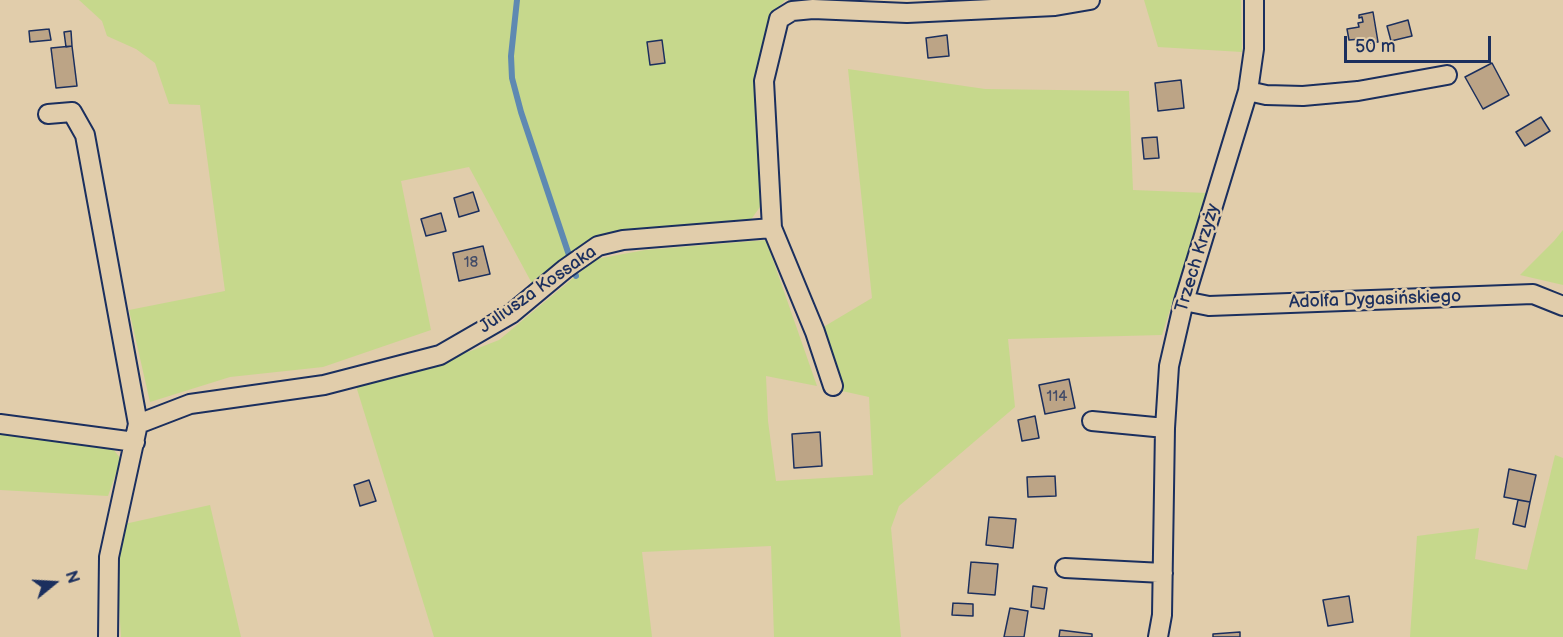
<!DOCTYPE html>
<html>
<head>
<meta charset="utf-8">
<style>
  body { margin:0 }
  #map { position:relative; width:1563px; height:637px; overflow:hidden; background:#e1cdab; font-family:"Balsamiq Sans",sans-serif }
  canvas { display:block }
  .north { position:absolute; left:24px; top:553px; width:60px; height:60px; -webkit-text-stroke:4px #e1cdab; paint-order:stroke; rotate:72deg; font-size:16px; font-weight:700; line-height:24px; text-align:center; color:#1b2f5e }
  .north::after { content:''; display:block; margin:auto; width:21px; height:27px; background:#1b2f5e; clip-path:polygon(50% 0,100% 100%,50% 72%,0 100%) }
  .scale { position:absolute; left:1344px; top:36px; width:147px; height:27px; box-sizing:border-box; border:3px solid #1b2f5e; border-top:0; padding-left:8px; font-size:18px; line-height:21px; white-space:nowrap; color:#1b2f5e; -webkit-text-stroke:4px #e1cdab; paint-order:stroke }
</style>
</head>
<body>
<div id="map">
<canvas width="1563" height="637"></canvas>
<div class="north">N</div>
<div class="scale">50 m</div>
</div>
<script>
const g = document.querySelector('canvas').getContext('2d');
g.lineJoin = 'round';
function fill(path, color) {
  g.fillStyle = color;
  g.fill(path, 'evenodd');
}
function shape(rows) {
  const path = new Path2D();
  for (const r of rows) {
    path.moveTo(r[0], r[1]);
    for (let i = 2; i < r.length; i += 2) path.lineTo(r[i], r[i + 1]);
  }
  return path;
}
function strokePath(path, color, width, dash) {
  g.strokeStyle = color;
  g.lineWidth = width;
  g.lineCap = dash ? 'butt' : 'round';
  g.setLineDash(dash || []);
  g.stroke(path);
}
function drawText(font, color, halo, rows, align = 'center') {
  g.font = font + ' "Balsamiq Sans",sans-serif';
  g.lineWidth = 5;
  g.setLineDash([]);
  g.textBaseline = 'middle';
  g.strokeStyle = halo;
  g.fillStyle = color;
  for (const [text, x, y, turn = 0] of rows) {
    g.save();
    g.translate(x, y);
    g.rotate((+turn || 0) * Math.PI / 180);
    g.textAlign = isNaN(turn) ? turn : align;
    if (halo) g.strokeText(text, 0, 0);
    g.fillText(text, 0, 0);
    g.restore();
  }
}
fill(shape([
  [79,0,785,0,771,15,759,104,762,204,750,221,604,236,535,289,469,167,401,181,431,330,323,367,230,377,150,402,129,310,225,291,200,105,169,104,155,63,136,49,107,36,102,21],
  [1144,0,1241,0,1242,52,1158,47],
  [848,69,985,89,1129,91,1133,190,1207,193,1162,335,1008,339,1015,407,899,506,891,528,901,637,774,637,771,546,642,552,652,637,434,637,356,386,407,371,414,373,499,340,596,259,645,250,766,240,817,386,766,376,768,421,776,481,873,475,869,397,842,391,815,332,872,298],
  [1563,230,1563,285,1520,275,1554,241],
  [0,434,113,449,121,459,108,496,0,490],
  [1555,455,1563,458,1563,637,1410,637,1417,536,1479,528,1475,559,1527,570],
  [210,505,241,637,121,637,116,559,120,525]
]), '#c6d88c');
strokePath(shape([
  [517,0,511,56,512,78,521,112,576,276]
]), '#5e89b2', 6);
const building = shape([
  [1373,12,1378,42,1362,44,1361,39,1349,40,1347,29,1359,27,1358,23,1363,22,1362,17,1359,18,1359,15,1373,12],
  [1408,20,1412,36,1391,41,1387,26,1408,20],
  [49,29,51,40,30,42,29,31,49,29],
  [71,31,72,46,66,47,64,32,71,31],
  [947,35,949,56,928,58,926,38,947,35],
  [662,40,665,63,650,65,647,42,662,40],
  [72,46,77,86,56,88,51,48,72,46],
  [1492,63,1509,95,1483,109,1465,77,1492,63],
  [1181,80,1184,108,1158,111,1155,83,1181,80],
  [1541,117,1550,131,1525,146,1516,132,1541,117],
  [1157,137,1159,158,1144,159,1142,138,1157,137],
  [473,192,479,211,459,217,454,198,473,192],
  [441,213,446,231,426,236,421,219,441,213],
  [483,246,490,274,459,281,453,253,483,246],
  [1069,379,1075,408,1045,414,1039,385,1069,379],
  [1035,416,1039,438,1022,441,1018,420,1035,416],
  [820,432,822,466,794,468,792,434,820,432],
  [1509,469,1536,475,1530,502,1504,497,1509,469],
  [1055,476,1056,496,1028,497,1027,477,1055,476],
  [369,480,376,501,360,506,354,485,369,480],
  [1518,500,1530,502,1525,527,1513,524,1518,500],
  [989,517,1016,519,1013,548,986,545,989,517],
  [971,562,998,564,995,595,968,593,971,562],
  [1033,586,1047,588,1044,609,1031,607,1033,586],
  [1349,596,1353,622,1328,626,1323,600,1349,596],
  [953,603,973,604,973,616,952,615,953,603],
  [1010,608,1028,611,1024,637,1004,637,1010,608],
  [1060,630,1092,634,1092,637,1059,637,1060,630],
  [1240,632,1240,637,1213,637,1213,634,1240,632]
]);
fill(building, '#bca486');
strokePath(building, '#1b2f5e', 1.5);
const minor = shape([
  [1248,91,1266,95,1303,96,1358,91,1447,75],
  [48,114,72,112,85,135,138,424],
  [772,228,815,332,833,386],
  [1184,301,1209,306,1533,294,1563,306],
  [1092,421,1165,428],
  [0,424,135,442],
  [1065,568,1163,573],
  [108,637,109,557,138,424,190,404,324,385,440,355,511,314,565,269,598,246,623,240,772,228,764,81,779,19,792,11,813,9,907,13,1055,6,1090,0],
  [1158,637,1162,615,1165,428,1169,366,1184,301,1248,91,1254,49,1254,0]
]);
strokePath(minor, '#1b2f5e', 22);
strokePath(minor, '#e1cdab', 18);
drawText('15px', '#434c68', null, [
  ["18",471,263],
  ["114",1057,397]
]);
drawText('18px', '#1b2f5e', '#e1cdab', [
  ["Trzech Krzyży",1198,258,-73],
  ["Juliusza Kossaka",538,290,-35],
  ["Adolfa Dygasińskiego",1375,300,-2]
]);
</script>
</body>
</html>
